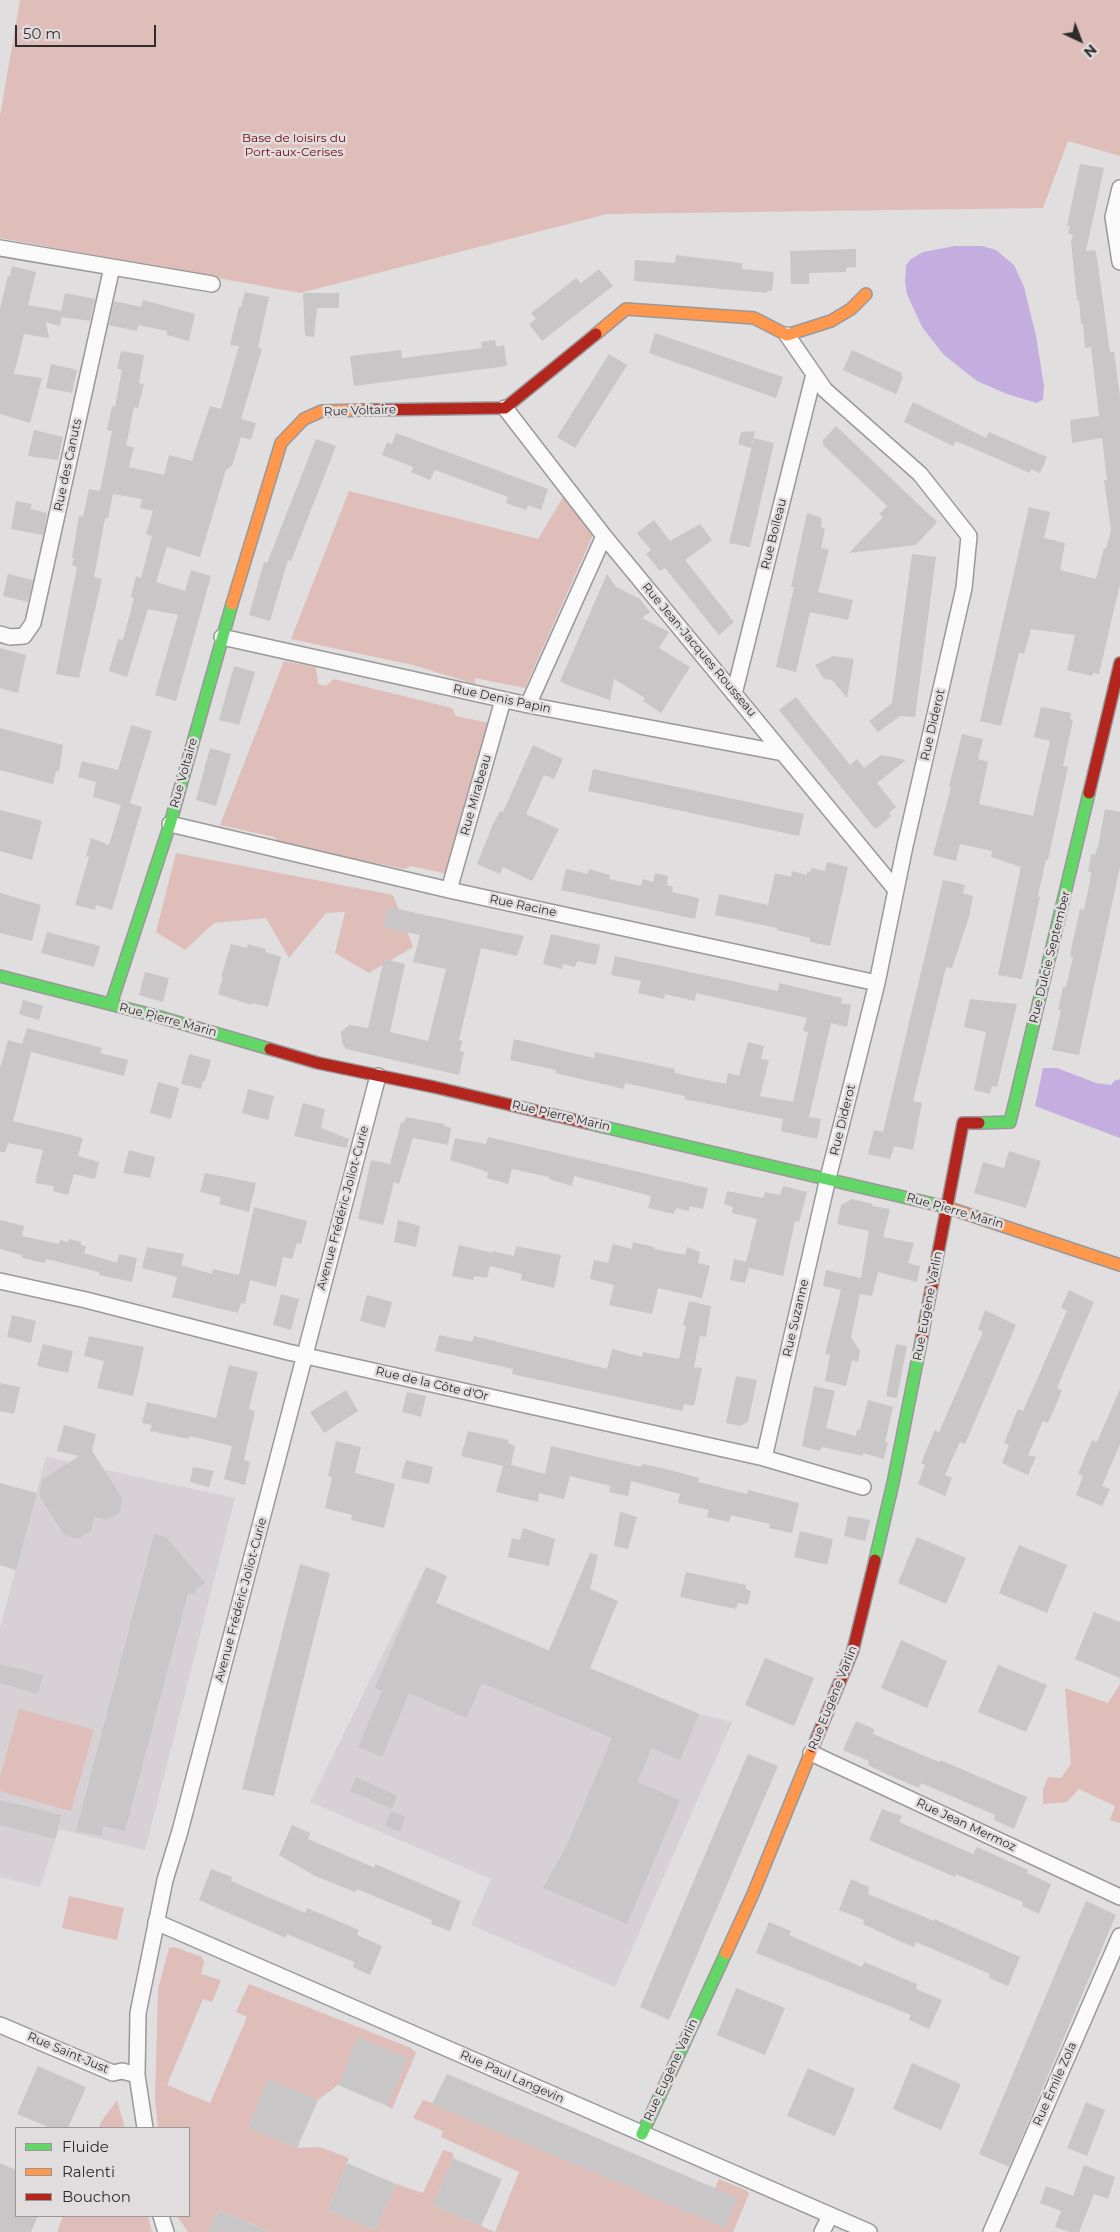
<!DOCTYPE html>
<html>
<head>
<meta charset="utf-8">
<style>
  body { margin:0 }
  #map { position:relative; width:1120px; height:2232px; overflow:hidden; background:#e0dedf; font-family:Montserrat,sans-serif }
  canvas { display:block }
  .legend { position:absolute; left:15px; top:2127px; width:175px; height:90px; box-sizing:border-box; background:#e1dddf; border:1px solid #999698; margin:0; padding:6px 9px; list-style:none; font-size:15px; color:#2e2c2d }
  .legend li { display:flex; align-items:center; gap:10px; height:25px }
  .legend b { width:25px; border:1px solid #999698 }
  .north { position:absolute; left:1055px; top:15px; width:50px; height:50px; -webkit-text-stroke:4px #e1dddf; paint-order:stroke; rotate:137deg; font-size:14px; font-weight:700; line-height:20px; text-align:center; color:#2e2c2d }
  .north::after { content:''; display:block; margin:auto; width:18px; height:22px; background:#2e2c2d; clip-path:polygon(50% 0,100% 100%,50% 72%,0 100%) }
  .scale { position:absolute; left:15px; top:25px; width:141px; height:22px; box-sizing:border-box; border:2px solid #2e2c2d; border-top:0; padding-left:6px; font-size:15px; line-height:18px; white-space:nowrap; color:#2e2c2d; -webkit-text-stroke:4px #e1dddf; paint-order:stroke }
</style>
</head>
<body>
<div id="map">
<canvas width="1120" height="2232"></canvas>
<ul class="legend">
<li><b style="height:6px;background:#63d668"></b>Fluide</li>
<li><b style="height:6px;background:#ff974d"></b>Ralenti</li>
<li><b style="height:6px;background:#b3261e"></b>Bouchon</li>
</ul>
<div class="north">N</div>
<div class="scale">50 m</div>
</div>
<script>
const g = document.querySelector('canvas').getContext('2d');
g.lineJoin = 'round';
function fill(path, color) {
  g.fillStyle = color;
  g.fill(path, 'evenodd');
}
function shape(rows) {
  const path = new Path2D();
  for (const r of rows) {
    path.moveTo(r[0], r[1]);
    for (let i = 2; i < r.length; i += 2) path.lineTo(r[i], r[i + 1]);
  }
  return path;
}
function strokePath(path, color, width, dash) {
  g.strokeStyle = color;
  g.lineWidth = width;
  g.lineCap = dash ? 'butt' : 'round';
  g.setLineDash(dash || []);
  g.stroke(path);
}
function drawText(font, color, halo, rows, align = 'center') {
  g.font = font + ' Montserrat,sans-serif';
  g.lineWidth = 5;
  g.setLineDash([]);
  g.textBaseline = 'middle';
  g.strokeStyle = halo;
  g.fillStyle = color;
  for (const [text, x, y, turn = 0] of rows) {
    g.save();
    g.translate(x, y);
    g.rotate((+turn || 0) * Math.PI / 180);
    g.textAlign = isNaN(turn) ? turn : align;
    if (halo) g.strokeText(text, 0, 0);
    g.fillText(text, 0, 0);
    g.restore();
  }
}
fill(shape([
  [46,1457,235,1498,145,1850,59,1829,40,1887,0,1877,0,1628],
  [426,1567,447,1576,436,1603,549,1650,577,1584,618,1601,590,1668,699,1714,732,1722,615,1987,471,1925,491,1879,310,1802]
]), '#d7d0d4');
fill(shape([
  [20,0,1120,0,1120,156,1068,141,1043,208,607,214,300,293,0,238,0,116],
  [349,491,538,539,563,497,593,535,525,688,475,678,475,684,413,665,291,639],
  [284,661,316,667,318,684,326,686,334,679,452,708,456,716,489,723,449,874,410,866,405,869,282,845,274,837,220,825],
  [176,853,393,895,413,947,369,973,335,953,345,912,326,913,289,958,266,918,214,923,185,950,156,932],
  [1120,1684,1120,1823,1110,1820,1115,1806,1079,1789,1067,1802,1043,1804,1043,1789,1048,1777,1061,1778,1071,1764,1065,1688,1108,1703],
  [19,1709,94,1730,71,1811,0,1791,0,1777],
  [69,1896,124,1908,117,1940,62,1928],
  [174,1947,202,1957,204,1962,201,1974,221,1980,212,2002,203,1999,167,2085,210,2103,247,2017,236,2012,249,1984,411,2048,416,2053,392,2109,387,2106,408,2058,338,2085,318,2100,268,2080,248,2127,297,2148,320,2147,349,2158,328,2210,375,2230,396,2184,423,2193,443,2150,453,2153,453,2158,433,2205,495,2232,519,2172,441,2137,443,2131,413,2118,423,2100,715,2188,719,2179,746,2190,749,2194,733,2232,271,2232,219,2210,208,2232,188,2232,177,2216,189,2216,189,2128,158,2128,155,2099,158,1989,169,1948],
  [117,2100,125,2128,99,2128,101,2122],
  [63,2216,148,2216,152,2232,57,2232]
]), '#dfbeba');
fill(shape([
  [955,246,982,246,996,250,1014,265,1024,287,1036,336,1044,386,1043,400,1040,401,1037,403,1007,394,977,381,944,355,922,327,907,294,905,282,906,265,911,259,923,252],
  [1043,1068,1057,1068,1096,1083,1111,1085,1114,1081,1120,1079,1120,1138,1035,1106]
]), '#c4aee0');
fill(shape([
  [1080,164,1104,168,1086,251,1095,250,1097,258,1110,352,1114,352,1120,397,1120,584,1099,674,1093,673,1092,676,1067,670,1075,635,1031,629,1024,654,1019,653,1001,726,980,721,1029,507,1050,512,1044,538,1065,543,1060,570,1096,579,1104,548,1106,549,1111,530,1104,480,1107,480,1102,438,1072,443,1070,420,1099,416,1091,347,1085,348,1083,324,1081,324,1079,300,1077,301,1071,241,1073,235,1068,233,1070,226,1067,226],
  [856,249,856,267,846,268,846,272,809,273,809,284,791,284,790,251],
  [676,255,742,263,742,269,774,272,772,291,767,291,767,293,634,281,635,260,675,263],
  [12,266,36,272,28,305,61,311,65,293,95,299,90,321,62,317,60,326,46,322,49,338,24,334,14,374,42,378,30,423,0,414,0,309,8,275,10,276],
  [599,269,613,286,542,341,529,324,536,319,531,313,576,278,581,283],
  [245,292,269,297,258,348,262,349,241,419,256,423,251,440,241,437,232,466,226,470,200,557,167,547,156,582,185,591,191,570,211,576,176,701,155,695,178,615,148,609,127,677,109,671,118,639,123,640,134,598,131,597,136,576,141,578,152,536,146,534,153,511,140,508,142,499,113,494,108,518,105,518,94,577,102,579,79,678,56,674,77,567,72,565,74,558,72,558,79,516,83,517,89,489,100,491,112,431,107,430,112,406,115,407,122,370,117,369,121,351,144,355,139,383,144,384,138,408,134,407,126,446,134,447,129,467,164,475,169,455,192,461,210,406,221,409,239,346,230,345,239,307,241,307],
  [303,293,339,293,339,308,317,308,314,337,305,336],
  [143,300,195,314,189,341,167,335,167,331,138,325,137,331,109,325,114,301,141,307],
  [655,333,783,377,776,398,649,353],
  [495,340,497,347,504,345,507,366,354,386,350,356,401,350,402,358,482,348,481,342],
  [852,350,902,373,901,376,903,377,896,394,843,370],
  [609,354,627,365,575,448,557,437],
  [51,364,77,370,72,393,46,388],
  [913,402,986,438,989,432,1047,457,1040,473,1031,469,1030,473,956,441,953,446,904,422],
  [836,426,937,522,916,545,849,553,883,517,879,514,887,506,823,445,823,440],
  [34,430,63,437,58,460,28,456],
  [755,431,751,448,738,444,741,432],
  [396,433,548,489,541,510,528,505,526,510,506,503,508,497,435,470,430,480,411,472,413,467,382,455,387,442,392,444],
  [754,438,774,443,750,547,729,543],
  [316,439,336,446,291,561,288,560,270,621,249,615,264,562,267,563],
  [16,501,32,504,30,509,47,513,43,535,11,529],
  [807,513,822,518,821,527,825,529,821,548,829,550,818,592,853,600,848,620,810,612,796,672,776,667,794,587,791,587],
  [654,520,670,541,700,524,712,540,685,560,734,622,719,635,665,568,660,571,646,554,651,550,637,533],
  [912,554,936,557,915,717,900,716,878,732,869,721,892,703],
  [8,574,33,580,28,602,3,596],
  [607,574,616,587,640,599,650,612,642,618,669,632,659,648,690,667,661,713,643,701,645,698,614,679,610,700,567,685,560,681],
  [0,648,26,655,18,693,0,688],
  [833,656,854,659,847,698,832,680,824,679,815,665],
  [234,666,255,672,239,725,219,720],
  [796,697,850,765,857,759,864,768,881,755,906,760,877,783,896,807,889,813,891,816,881,825,875,829,779,710],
  [1041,707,1071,713,1070,719,1073,720,1063,766,1068,767,1048,860,1046,859,1038,896,1040,897,1022,979,998,975,1021,867,991,857,992,851,960,844,956,861,933,855,951,787,949,786,962,734,983,739,978,759,988,762,979,804,1033,816,1050,741,1034,737],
  [131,725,152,731,130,803,142,807,112,910,96,905,95,910,75,905,89,857,86,856,91,838,109,845,121,805,93,797,96,782,78,777,82,761,118,770],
  [0,728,63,745,59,772,56,771,53,784,0,770],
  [533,745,563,759,554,779,544,775,526,814,559,829,532,881,503,867,500,874,477,864,493,824,500,811,503,812],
  [210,748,231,754,216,806,196,800],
  [593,769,804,814,799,836,588,791],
  [1105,809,1120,812,1120,867,1079,1055,1052,1050,1061,1010,1058,1010,1063,987,1066,987,1073,957,1070,956,1072,945,1080,909,1084,910,1090,881,1091,872,1088,871,1090,862,1091,854,1095,855,1097,848,1098,848],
  [0,810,42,821,32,860,0,851],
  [827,862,848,867,830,946,810,942,810,938,777,930,777,928,715,915,719,894,768,905,775,873,791,877,792,871,807,875,807,871,811,872,811,868,825,871],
  [566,869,588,874,589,869,610,875,609,879,641,886,643,879,653,882,655,873,668,876,667,885,673,887,672,892,699,898,695,919,561,890],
  [943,880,965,885,963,893,973,896,969,917,952,968,946,967,913,1101,922,1103,913,1150,894,1146,890,1159,868,1154,874,1130,883,1132],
  [0,893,41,905,32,941,0,933],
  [388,907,524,936,517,956,481,948,459,1040,462,1041,460,1051,464,1052,459,1075,346,1049,342,1043,341,1032,349,1025,368,1028,384,959,405,964,390,1032,428,1041,446,969,413,962,420,935,383,927],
  [47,932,100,946,94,967,41,953],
  [551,934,600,945,596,965,577,961,575,967,563,964,562,969,543,964],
  [231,944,247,948,248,944,266,949,265,952,281,957,268,1007,252,1003,251,1005,218,994,223,977,221,977],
  [615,956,778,991,779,983,842,998,841,1003,851,1005,847,1027,831,1023,809,1117,821,1119,817,1139,781,1131,783,1119,684,1099,685,1096,625,1083,624,1089,555,1073,556,1070,510,1060,514,1039,594,1058,595,1052,675,1069,674,1073,726,1084,728,1073,739,1076,748,1042,764,1046,761,1059,769,1060,760,1096,793,1102,808,1032,803,1031,807,1018,696,993,695,1001,665,994,664,999,638,993,641,981,611,975],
  [145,972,169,978,163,1002,139,995],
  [970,999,1017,1004,997,1087,992,1086,990,1094,974,1090,986,1032,964,1027],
  [23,1000,43,1006,39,1020,19,1014],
  [27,1028,102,1048,100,1053,128,1060,124,1076,31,1052,13,1121,83,1138,78,1156,99,1162,95,1179,74,1174,68,1195,53,1191,54,1186,35,1183,43,1150,8,1143,5,1152,0,1152,0,1068,8,1040,22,1044],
  [189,1054,211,1060,205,1081,203,1081,201,1089,181,1084],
  [158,1082,179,1088,171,1119,150,1113],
  [248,1089,274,1096,268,1120,242,1113],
  [303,1103,325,1109,321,1128,349,1139,346,1148,294,1136],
  [406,1117,444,1124,444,1126,451,1128,448,1145,413,1138,399,1184,394,1182,383,1225,358,1219,371,1160,390,1164,401,1122,404,1123],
  [488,1137,708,1188,703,1209,690,1206,689,1211,676,1208,674,1214,648,1208,651,1196,574,1176,572,1186,549,1179,549,1177,512,1169,508,1184,487,1178,488,1172,450,1160,455,1138,486,1144],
  [129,1150,155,1157,150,1178,123,1173],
  [1009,1151,1041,1161,1026,1208,974,1193,983,1162,1004,1168],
  [205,1173,256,1183,249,1212,219,1204,221,1197,200,1192],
  [783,1186,807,1192,799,1222,795,1221,783,1276,749,1268,745,1283,730,1280,734,1259,746,1262,757,1219,732,1213,733,1207,724,1204,727,1191,763,1198,765,1192,780,1195],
  [852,1199,873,1204,872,1206,890,1209,883,1237,914,1243,908,1263,920,1266,917,1282,878,1272,872,1296,860,1294,851,1337,860,1351,858,1362,852,1360,846,1386,825,1381,830,1355,825,1354,841,1290,823,1286,826,1270,861,1278,869,1231,837,1224,841,1205],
  [254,1207,307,1221,301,1244,297,1243,292,1259,283,1257,276,1287,250,1280,245,1304,241,1303,238,1313,172,1297,177,1277,142,1268,147,1247,184,1254,181,1265,212,1274,213,1269,239,1275],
  [0,1220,24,1226,22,1236,59,1244,60,1240,68,1242,69,1239,81,1242,81,1245,86,1246,84,1253,117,1263,119,1254,137,1258,132,1282,99,1275,99,1272,46,1259,45,1263,22,1258,22,1255,0,1249],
  [398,1220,420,1226,416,1247,394,1242],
  [633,1242,654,1247,654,1249,685,1255,687,1247,700,1252,698,1263,710,1266,702,1298,658,1288,652,1314,609,1305,614,1285,590,1279,594,1260,608,1263,613,1244,632,1249],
  [459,1245,493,1253,491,1259,493,1251,514,1256,516,1246,561,1255,554,1288,521,1280,522,1274,490,1266,487,1278,474,1276,473,1280,452,1276],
  [1069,1290,1094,1302,1057,1388,1062,1390,1055,1407,1048,1423,1043,1421,1028,1455,1036,1457,1028,1475,1002,1463,1009,1445,1004,1443,1018,1409,1023,1411,1067,1311,1061,1308],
  [281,1294,299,1299,291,1330,273,1325],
  [367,1295,392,1302,385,1328,360,1321],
  [689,1301,711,1306,706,1337,700,1336,694,1367,702,1368,694,1406,684,1404,682,1411,512,1374,513,1369,435,1351,439,1335,472,1342,474,1336,607,1369,612,1349,642,1357,643,1352,679,1359,686,1326,683,1325],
  [985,1310,1016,1325,965,1444,960,1442,945,1475,952,1478,945,1496,918,1484,925,1465,921,1463,935,1430,939,1432,983,1332,978,1329],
  [12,1315,36,1321,31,1343,7,1337],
  [89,1336,144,1347,133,1396,97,1388,104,1361,84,1356],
  [43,1344,73,1351,68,1373,37,1366],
  [896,1344,907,1346,897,1398,886,1396],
  [229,1365,258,1372,249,1409,255,1411,244,1460,250,1462,245,1485,224,1479,232,1446,189,1436,189,1439,150,1431,152,1425,142,1423,147,1402,216,1418],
  [736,1376,757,1380,748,1422,740,1426,726,1423],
  [0,1383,20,1387,14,1414,0,1411],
  [814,1386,835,1391,826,1428,856,1436,857,1430,860,1430,868,1400,893,1407,885,1442,888,1442,884,1459,863,1453,863,1456,822,1447,820,1451,802,1446],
  [1120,1389,1120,1444,1102,1486,1110,1489,1102,1506,1076,1495,1083,1476,1078,1474,1092,1440,1097,1442],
  [346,1390,358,1411,324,1433,310,1412],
  [407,1392,426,1396,421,1417,402,1412],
  [64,1425,96,1434,92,1451,122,1498,120,1513,107,1520,94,1517,91,1531,78,1539,64,1535,39,1495,42,1480,79,1456,57,1451],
  [468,1431,509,1440,508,1443,515,1446,511,1465,545,1474,551,1446,641,1467,642,1464,662,1468,699,1478,698,1482,747,1494,748,1490,799,1503,792,1533,769,1528,770,1524,731,1515,729,1522,707,1517,709,1510,678,1503,680,1494,631,1481,628,1496,609,1492,610,1486,570,1476,564,1499,539,1493,538,1502,496,1492,503,1466,461,1456],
  [336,1441,361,1447,355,1473,395,1484,384,1528,351,1520,352,1515,325,1508,332,1477,328,1476],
  [406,1460,433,1467,429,1484,401,1478],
  [193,1467,214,1471,209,1487,190,1482],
  [0,1483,37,1493,16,1570,0,1565],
  [620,1512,637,1517,628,1549,614,1546],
  [848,1516,870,1520,865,1541,844,1536],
  [523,1528,555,1539,549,1566,508,1557,512,1538,520,1540],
  [800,1531,833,1539,827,1565,794,1557],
  [154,1534,166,1537,205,1583,196,1589,195,1595,188,1593,125,1831,103,1826,102,1836,76,1831],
  [917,1537,966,1558,946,1604,898,1583],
  [1019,1545,1067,1565,1047,1613,999,1593],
  [590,1553,598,1555,590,1589,618,1601,590,1668,699,1714,680,1760,652,1748,637,1782,680,1800,627,1924,543,1888,566,1847,612,1738,482,1683,466,1718,409,1693,382,1757,358,1747,382,1691,375,1688,426,1567,447,1576,436,1603,549,1651],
  [300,1564,330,1573,274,1796,242,1789],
  [686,1572,746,1585,746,1589,751,1591,748,1605,738,1603,736,1609,680,1597],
  [1094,1612,1120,1622,1120,1678,1075,1659],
  [901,1640,947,1661,927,1708,881,1688],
  [765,1658,814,1678,794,1726,745,1705],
  [0,1664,43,1675,38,1694,0,1683],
  [998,1665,1047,1685,1026,1732,978,1712],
  [856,1721,874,1729,873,1734,939,1762,940,1760,1027,1797,1014,1829,994,1820,995,1815,921,1783,919,1788,886,1774,868,1765,869,1761,843,1750],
  [748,1754,778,1766,669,2020,640,2007],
  [356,1777,397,1796,392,1809,350,1791],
  [0,1800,61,1815,55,1839,0,1825],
  [882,1809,902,1816,899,1822,973,1854,977,1847,1028,1870,1027,1873,1051,1884,1039,1914,1022,1906,1023,1902,956,1874,955,1877,869,1840],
  [391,1811,405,1817,400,1832,385,1826],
  [292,1825,310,1833,308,1839,375,1868,375,1864,461,1901,450,1931,431,1924,432,1920,357,1889,355,1892,315,1876,279,1855],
  [211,1869,232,1877,231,1881,305,1913,307,1908,359,1930,357,1935,382,1946,370,1975,353,1967,354,1962,287,1934,286,1938,199,1900],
  [851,1879,869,1887,868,1894,934,1921,934,1919,1020,1957,1008,1986,989,1978,990,1974,916,1942,914,1947,895,1939,863,1924,864,1920,839,1910],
  [1086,1901,1116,1915,1009,2167,979,2154],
  [769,1922,791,1931,789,1935,862,1967,864,1962,917,1984,916,1989,942,2000,929,2029,909,2020,911,2015,756,1953],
  [736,1988,785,2008,765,2055,717,2035],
  [358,2037,408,2058,387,2106,338,2085],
  [912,2063,961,2084,941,2130,893,2109],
  [38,2066,86,2087,68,2128,51,2128,17,2114],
  [808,2068,855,2089,835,2136,787,2116],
  [447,2074,738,2198,725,2228,432,2104],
  [268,2079,318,2100,297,2148,248,2127],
  [1086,2102,1105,2110,1087,2156,1067,2148],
  [453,2158,502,2179,481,2226,433,2205],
  [0,2163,16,2170,16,2216,38,2216,31,2232,0,2232],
  [347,2163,396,2184,375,2230,328,2210],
  [1084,2165,1115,2177,1108,2199,1094,2194,1079,2232,1070,2232,1055,2227,1061,2211,1040,2203,1046,2186,1073,2196],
  [219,2210,270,2232,208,2232]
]), '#c8c6c7');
const street = shape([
  [1120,188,1113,217,1120,262],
  [0,248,212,284],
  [505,408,604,536,896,890],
  [0,634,10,637,24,636,33,623,112,267],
  [222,637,528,705,783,753],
  [734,694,814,374],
  [528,705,604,536],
  [170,824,449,890,877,983],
  [449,890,503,700],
  [0,1281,86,1300,288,1352,764,1458,863,1487],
  [764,1458,828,1178,877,983,905,846,964,588,969,536,920,474,825,390,787,335],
  [811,1753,1120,1897],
  [156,1922,869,2232],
  [0,2025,113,2073,122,2071,137,2075],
  [145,2128,137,2075,138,2013,165,1880,180,1831,378,1076],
  [161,2216,166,2232],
  [822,2232,830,2216],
  [991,2232,1120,1936]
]);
const fast = shape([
  [0,976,156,1016,270,1049],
  [111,1004,170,824,232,604],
  [587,1123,946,1207],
  [979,1123,1010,1122,1089,793],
  [875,1560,893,1483,922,1337],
  [642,2134,726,1953]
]);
const slow = shape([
  [596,334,626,309,754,318,787,335,831,321,851,309,866,294],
  [232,604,281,443,304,419,322,411,364,410],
  [946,1207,1120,1265],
  [726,1953,753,1894,813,1747]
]);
const jam = shape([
  [364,410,505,408,596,334],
  [1089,793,1120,663],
  [270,1049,318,1063,434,1087,587,1123],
  [922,1337,963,1123,979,1123],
  [813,1747,853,1650,875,1560]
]);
strokePath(street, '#9a9899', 18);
strokePath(fast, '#9a9899', 14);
strokePath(slow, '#9a9899', 14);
strokePath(jam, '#9a9899', 14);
strokePath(street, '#fafafa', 15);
strokePath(fast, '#63d668', 11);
strokePath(slow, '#ff974d', 11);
strokePath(jam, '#b3261e', 11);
drawText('12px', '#6e0407', '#e1dddf', [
  ["Base de loisirs du",294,138],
  ["Port-aux-Cerises",294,152]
]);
drawText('12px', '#2e2c2d', '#e1dddf', [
  ["Rue Voltaire",360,411,-2],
  ["Rue des Canuts",68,465,-78],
  ["Rue Boileau",774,534,-76],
  ["Rue Jean-Jacques Rousseau",699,650,50],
  ["Rue Denis Papin",502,699,12],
  ["Rue Diderot",933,725,-77],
  ["Rue Voltaire",184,773,-74],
  ["Rue Mirabeau",476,795,-74],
  ["Rue Racine",523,906,12],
  ["Rue Dulcie September",1050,957,-76],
  ["Rue Pierre Marin",168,1020,15],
  ["Rue Pierre Marin",561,1116,13],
  ["Rue Diderot",843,1120,-76],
  ["Avenue Frédéric Joliot-Curie",343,1208,-75],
  ["Rue Pierre Marin",955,1211,16],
  ["Rue Eugène Varlin",928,1306,-79],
  ["Rue Suzanne",796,1318,-77],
  ["Rue de la Côte d'Or",432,1384,13],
  ["Avenue Frédéric Joliot-Curie",241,1600,-75],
  ["Rue Eugène Varlin",833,1698,-68],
  ["Rue Jean Mermoz",966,1825,25],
  ["Rue Saint-Just",68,2053,23],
  ["Rue Eugène Varlin",671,2070,-65],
  ["Rue Paul Langevin",512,2077,24],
  ["Rue Émile Zola",1055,2084,-66]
]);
</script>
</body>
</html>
